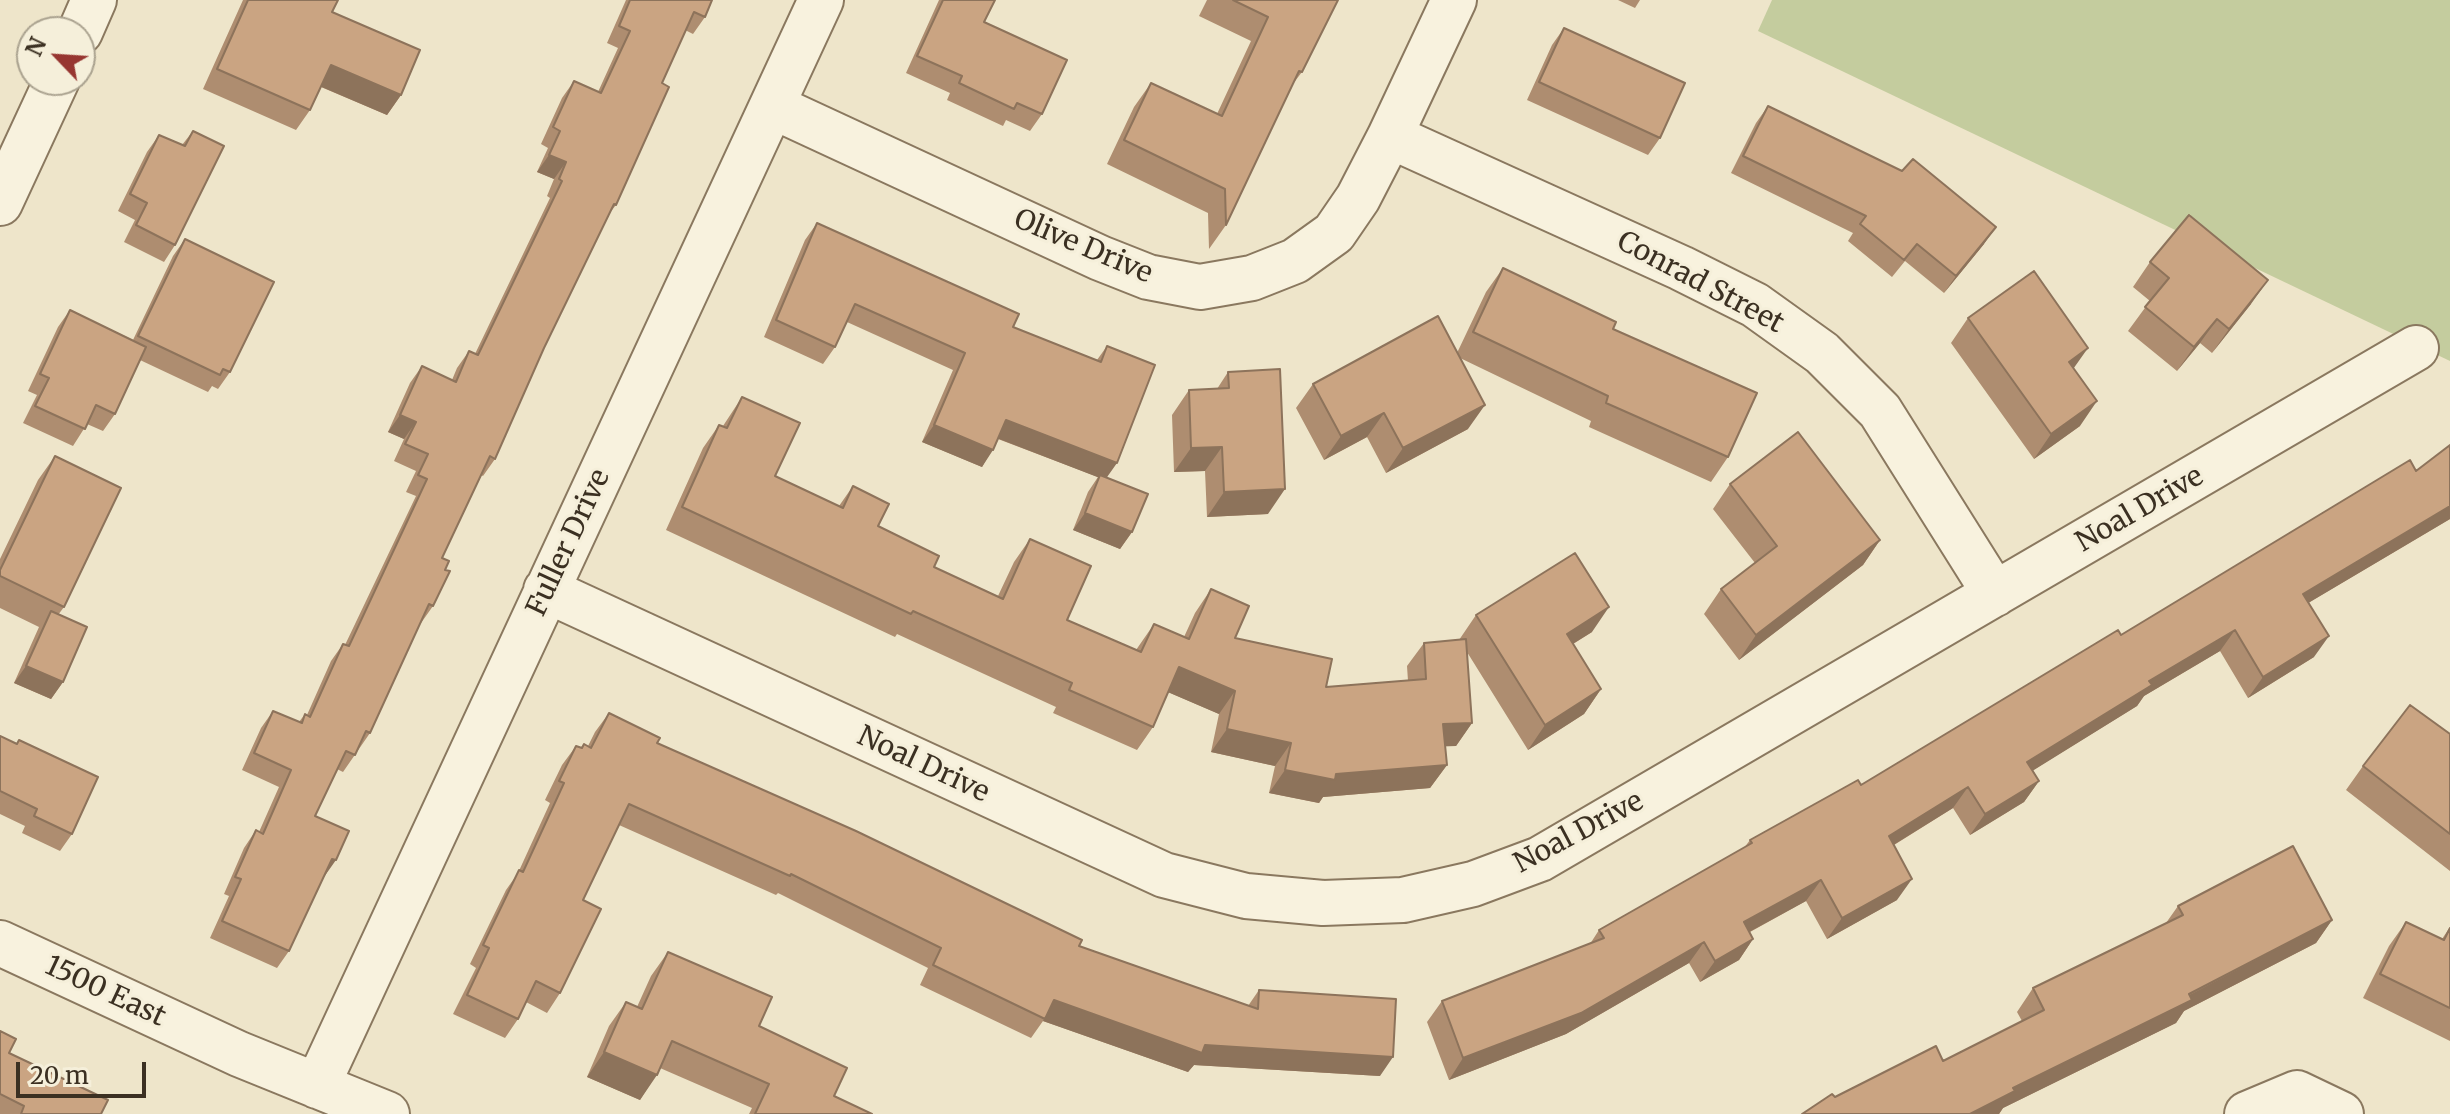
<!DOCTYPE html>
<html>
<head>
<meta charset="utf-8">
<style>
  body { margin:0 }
  #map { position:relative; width:2450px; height:1114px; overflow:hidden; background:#eee5ca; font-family:Merriweather,serif }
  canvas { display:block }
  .north { position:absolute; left:16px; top:16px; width:80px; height:80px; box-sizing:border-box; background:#f5efda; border:2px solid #aba390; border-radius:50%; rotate:295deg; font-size:22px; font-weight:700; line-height:32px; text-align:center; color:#3b3022 }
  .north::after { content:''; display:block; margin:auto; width:28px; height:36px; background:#973631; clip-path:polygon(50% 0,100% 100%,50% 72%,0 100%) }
  .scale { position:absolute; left:16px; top:1062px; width:130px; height:36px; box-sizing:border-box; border:4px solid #3b3022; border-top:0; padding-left:10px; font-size:24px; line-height:28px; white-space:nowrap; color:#3b3022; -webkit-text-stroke:6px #f5efda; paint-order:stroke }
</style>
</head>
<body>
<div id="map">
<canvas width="2450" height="1114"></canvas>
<div class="north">N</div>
<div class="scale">20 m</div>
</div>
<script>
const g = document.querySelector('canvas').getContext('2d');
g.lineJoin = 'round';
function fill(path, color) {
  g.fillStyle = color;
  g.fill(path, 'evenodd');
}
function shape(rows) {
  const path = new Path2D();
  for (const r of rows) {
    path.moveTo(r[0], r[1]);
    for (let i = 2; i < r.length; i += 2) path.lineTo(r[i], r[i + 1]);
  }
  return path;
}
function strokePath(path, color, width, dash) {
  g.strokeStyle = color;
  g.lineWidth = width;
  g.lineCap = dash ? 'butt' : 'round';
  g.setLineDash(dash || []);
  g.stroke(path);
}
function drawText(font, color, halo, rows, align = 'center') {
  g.font = font + ' Merriweather,serif';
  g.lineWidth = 6;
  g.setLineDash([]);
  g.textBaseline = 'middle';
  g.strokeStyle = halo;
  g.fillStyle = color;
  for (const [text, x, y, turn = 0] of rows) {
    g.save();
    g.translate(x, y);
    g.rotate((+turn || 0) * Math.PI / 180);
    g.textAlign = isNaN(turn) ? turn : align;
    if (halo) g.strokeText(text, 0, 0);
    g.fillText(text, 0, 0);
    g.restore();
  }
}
fill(shape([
  [1772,0,2450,0,2450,361,1758,31]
]), '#c4cc9e');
const street = shape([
  [80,32,94,0],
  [772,106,1100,258,1148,277,1200,287,1252,278,1295,261,1334,233,1358,198,1390,136,1454,0],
  [1390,136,1681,268,1755,305,1822,353,1880,411,1995,594],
  [0,203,57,80],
  [546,590,1164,875,1246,896,1323,903,1403,900,1473,884,1540,859,2416,348],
  [0,943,239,1054,387,1114],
  [317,1086,821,0],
  [2247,1114,2297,1093,2341,1114]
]);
strokePath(street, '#8a785f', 48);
strokePath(street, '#f8f2de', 44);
fill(shape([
  [243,0,338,0,332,12,401,95,387,115,321,87,310,110,296,130,203,89],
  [626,0,712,0,705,17,693,34,685,30,662,83,616,205,608,215,544,348,495,459,483,476,481,475,442,558,433,606,421,623,420,622,370,733,343,772,337,769,315,816,324,877,289,951,277,968,210,938,229,896,224,894,244,848,256,830,259,832,279,787,242,770,261,728,273,711,299,722,305,714,307,715,331,661,343,644,345,645,416,496,406,492,416,471,394,461,404,439,388,432,410,383,422,366,452,380,457,368,469,351,475,354,550,198,547,196,554,179,537,172,548,148,541,144,562,98,574,81,598,92,618,48,607,43],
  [939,0,995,0,984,22,1042,114,1030,131,1006,120,1003,126,947,100,950,93,906,73],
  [1207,0,1338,0,1302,72,1292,85,1226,225,1209,249,1208,213,1107,164,1134,107,1151,83,1217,114,1251,41,1199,16],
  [1618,0,1640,0,1635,8],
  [1564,28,1660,138,1648,155,1527,100,1552,45],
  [1768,106,1984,244,1944,293,1905,261,1892,277,1848,241,1853,233,1731,173,1756,123],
  [193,131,175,245,164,262,124,242,135,220,118,211,147,152,159,135,182,145],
  [817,223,1013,327,1097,360,1107,346,1107,478,1132,532,1120,549,1073,530,1088,492,1098,477,998,439,982,467,922,442,953,370,847,322,835,347,823,364,764,337,805,240],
  [185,239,230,372,218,389,212,386,208,392,140,360,115,414,103,431,87,424,73,446,23,423,37,395,28,391,58,327,70,310,133,340,173,256],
  [2150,262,2251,304,2212,353,2200,343,2177,371,2128,331,2150,301,2133,287],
  [1503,268,1613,329,1728,457,1711,482,1589,427,1591,421,1460,358,1468,429,1386,473,1367,437,1324,460,1296,408,1313,384,1457,353,1486,292],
  [1968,318,2074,369,2080,426,2034,459,1951,343],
  [1228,372,1268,514,1207,517,1205,471,1174,472,1172,415,1189,390,1217,389],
  [742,397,775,476,839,506,853,486,878,526,934,567,998,596,1014,562,1030,539,1067,620,1136,650,1154,624,1184,637,1195,613,1211,589,1235,638,1326,687,1408,681,1407,666,1424,643,1459,640,1476,615,1592,632,1573,644,1601,689,1584,714,1528,750,1467,652,1472,723,1456,746,1445,746,1447,765,1430,788,1323,797,1319,803,1269,793,1275,766,1211,752,1219,714,1168,692,1153,727,1137,750,1053,713,1056,707,897,634,895,637,666,530,703,448,719,425,723,426],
  [2450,445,2450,519,2308,603,2314,657,2248,698,2220,651,2144,696,2137,706,2033,770,2039,781,2024,802,1970,835,1953,808,1894,845,1897,900,1827,939,1806,901,1750,932,1753,939,1739,960,1700,982,1689,963,1566,1034,1449,1080,1427,1022,1442,1001,1590,944,1599,930,1744,848,1750,840,1861,785,2121,635,2416,471],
  [55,456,64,607,58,615,63,682,51,699,14,683,39,627,0,608,0,559,38,480],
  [1730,484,1880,540,1863,565,1739,660,1704,614,1721,589,1755,563,1713,509],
  [609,713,657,743,1079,946,1248,1006,1259,990,1380,1076,1194,1065,1188,1072,1043,1021,1031,1038,920,985,928,968,778,893,776,895,619,825,583,900,560,993,547,1013,526,1002,518,1019,505,1038,453,1014,476,968,470,964,506,890,518,873,550,803,545,800,562,765,576,746,581,748,584,744,588,746,595,732],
  [2450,734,2450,871,2346,790,2363,766],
  [0,736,16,744,19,740,72,834,60,851,22,833,25,826,0,814],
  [2178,906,2332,920,2316,943,2184,1011,2176,1023,2003,1108,1999,1114,1802,1114,1835,1097,1943,1061,2022,1021,2017,1012,2033,988,2166,923],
  [2406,922,2442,939,2450,927,2450,1041,2363,998,2389,946],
  [668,952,759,1026,834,1096,872,1114,749,1114,752,1108,660,1068,640,1100,587,1077,609,1026,626,1002,637,1007,651,976],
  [0,1031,9,1053,101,1114,0,1114]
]), '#ae8d70');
fill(shape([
  [331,65,401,95,387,115,317,85],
  [549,155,566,162,554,179,537,172],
  [1996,227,1984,244,1944,293,1956,276],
  [2268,280,2251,304,2212,353,2229,329],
  [2217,319,2200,343,2177,371,2194,347],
  [2088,348,2071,372,2069,362],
  [2097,401,2080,426,2034,459,2051,434],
  [1485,405,1468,429,1386,473,1403,448],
  [1384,413,1367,437,1324,460,1341,436],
  [400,415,416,422,404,439,388,432],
  [1006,420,1117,463,1105,480,994,437],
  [934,425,993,450,982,467,922,442],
  [1222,447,1205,471,1174,472,1191,448],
  [1285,489,1268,514,1207,517,1224,492],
  [2450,506,2450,519,2288,615,2303,594],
  [1085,513,1132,532,1120,549,1073,530],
  [1880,540,1863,565,1739,660,1756,635],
  [1609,607,1592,632,1550,658,1567,634],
  [2235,630,2220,651,2144,696,2137,706,2013,783,2027,762,2149,681],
  [2329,636,2314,657,2248,698,2263,677],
  [26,666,63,682,51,699,14,683],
  [1179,667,1235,691,1219,714,1163,690],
  [1601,689,1584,714,1528,750,1545,725],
  [1472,723,1456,746,1427,747,1443,724],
  [1227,729,1291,743,1275,766,1211,752],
  [1447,765,1430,788,1323,797,1319,803,1269,793,1285,770,1336,774],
  [2039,781,2024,802,1970,835,1985,814],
  [1968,787,1953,808,1874,857,1889,836],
  [332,859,336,860,324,877,320,876],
  [1912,879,1897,900,1827,939,1842,918],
  [1821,880,1806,901,1729,943,1744,922],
  [2332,920,2316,943,2184,1011,2176,1023,2003,1108,1999,1114,1970,1114,2013,1088],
  [1753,939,1739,960,1700,982,1715,961],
  [1704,942,1689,963,1566,1034,1449,1080,1463,1058],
  [1054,1000,1205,1045,1393,1057,1380,1076,1194,1065,1188,1072,1043,1021],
  [604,1052,657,1075,640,1100,587,1077]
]), '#8d735b');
const building = shape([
  [248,0,338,0,332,12,420,50,401,95,331,65,310,110,217,69,248,0],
  [630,0,712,0,705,17,694,12,662,83,669,87,616,205,614,204,544,348,495,459,490,456,442,558,449,561,445,570,450,571,433,606,429,604,370,733,366,731,355,755,346,751,315,816,349,831,336,860,332,859,289,951,222,921,241,879,235,877,256,830,263,834,291,770,254,753,273,711,302,723,305,714,310,717,343,644,349,646,427,479,418,475,428,454,405,444,416,422,400,415,422,366,456,382,469,351,478,355,562,181,559,179,566,162,549,155,560,131,553,127,574,81,601,93,630,31,619,26,630,0],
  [943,0,995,0,984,22,1067,60,1042,114,1017,103,1014,109,959,83,962,76,917,56,943,0],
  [1233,0,1338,0,1302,72,1299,71,1226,225,1225,189,1124,140,1151,83,1222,116,1268,17,1233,0],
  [1564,28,1685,83,1660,138,1539,82,1564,28],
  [1768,106,1902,171,1913,159,1996,227,1956,276,1917,244,1904,260,1860,224,1866,216,1743,156,1768,106],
  [193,131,224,146,175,245,136,225,147,203,130,194,159,135,185,146,193,131],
  [2189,215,2268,280,2229,329,2217,319,2194,347,2145,307,2169,278,2150,262,2189,215],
  [817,223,1019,314,1013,327,1101,362,1107,346,1155,365,1117,463,1006,420,993,450,934,425,965,353,855,304,835,347,776,320,817,223],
  [185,239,274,282,230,372,223,369,220,375,138,336,185,239],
  [1503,268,1616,322,1613,329,1757,393,1728,457,1606,403,1608,396,1473,332,1503,268],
  [2034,271,2088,348,2069,362,2097,401,2051,434,1968,318,2034,271],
  [70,310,146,347,115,414,96,405,85,429,35,406,49,378,40,374,70,310],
  [1438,316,1485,405,1403,448,1384,413,1341,436,1313,384,1438,316],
  [1280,369,1285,489,1224,492,1222,447,1191,448,1189,390,1229,388,1228,372,1280,369],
  [742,397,800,423,775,476,843,508,853,486,889,504,878,526,939,556,934,567,1003,599,1030,539,1091,566,1067,620,1141,652,1154,624,1189,639,1211,589,1249,606,1235,638,1332,659,1326,687,1426,679,1424,643,1466,639,1472,723,1443,724,1447,765,1336,774,1335,780,1285,770,1291,743,1227,729,1235,691,1179,667,1153,727,1069,690,1072,683,913,611,911,614,682,507,719,425,727,428,742,397],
  [1798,432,1880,540,1756,635,1721,589,1777,546,1730,484,1798,432],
  [2450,445,2450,506,2303,594,2329,636,2263,677,2235,630,2149,681,2152,685,2027,762,2039,781,1985,814,1968,787,1889,836,1912,879,1842,918,1821,880,1744,922,1753,939,1715,961,1704,942,1581,1013,1463,1058,1442,1001,1604,938,1599,930,1752,843,1750,840,1858,780,1861,785,2118,630,2121,635,2410,460,2416,471,2450,445],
  [55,456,121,488,64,607,0,576,0,570,55,456],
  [1100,475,1148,494,1132,532,1085,513,1100,475],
  [1575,553,1609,607,1567,634,1601,689,1545,725,1476,615,1575,553],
  [51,611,87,627,63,682,26,666,51,611],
  [2410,705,2450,734,2450,834,2363,766,2410,705],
  [609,713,660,738,657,743,856,831,1082,940,1079,946,1258,1009,1259,990,1396,999,1393,1057,1205,1045,1202,1053,1054,1000,1045,1019,933,965,941,948,791,874,790,876,629,804,583,900,601,909,560,993,536,981,518,1019,467,995,489,948,483,945,519,870,523,872,564,783,559,781,576,746,582,748,584,744,591,748,609,713],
  [0,736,17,744,19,740,98,777,72,834,34,816,37,809,0,791,0,736],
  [2293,846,2332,920,2189,994,2192,1000,2013,1088,2015,1091,1970,1114,1802,1114,1832,1094,1835,1097,1936,1046,1943,1061,2044,1010,2033,988,2183,915,2178,906,2293,846],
  [2406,922,2444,940,2450,928,2450,1008,2380,974,2406,922],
  [668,952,772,997,759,1026,847,1068,834,1096,872,1114,755,1114,769,1084,672,1041,657,1075,604,1052,626,1002,642,1009,668,952],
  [0,1031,16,1039,9,1053,108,1100,101,1114,21,1114,24,1106,0,1094,0,1031]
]);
fill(building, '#caa482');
strokePath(building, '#8d735b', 2);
drawText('28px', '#3b3022', '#f5efda', [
  ["Olive Drive",1083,247,23],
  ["Conrad Street",1700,283,28],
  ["Noal Drive",2140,510,-30],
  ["Fuller Drive",569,543,-65],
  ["Noal Drive",923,765,25],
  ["Noal Drive",1579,833,-28],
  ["1500 East",105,992,25]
]);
</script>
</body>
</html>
